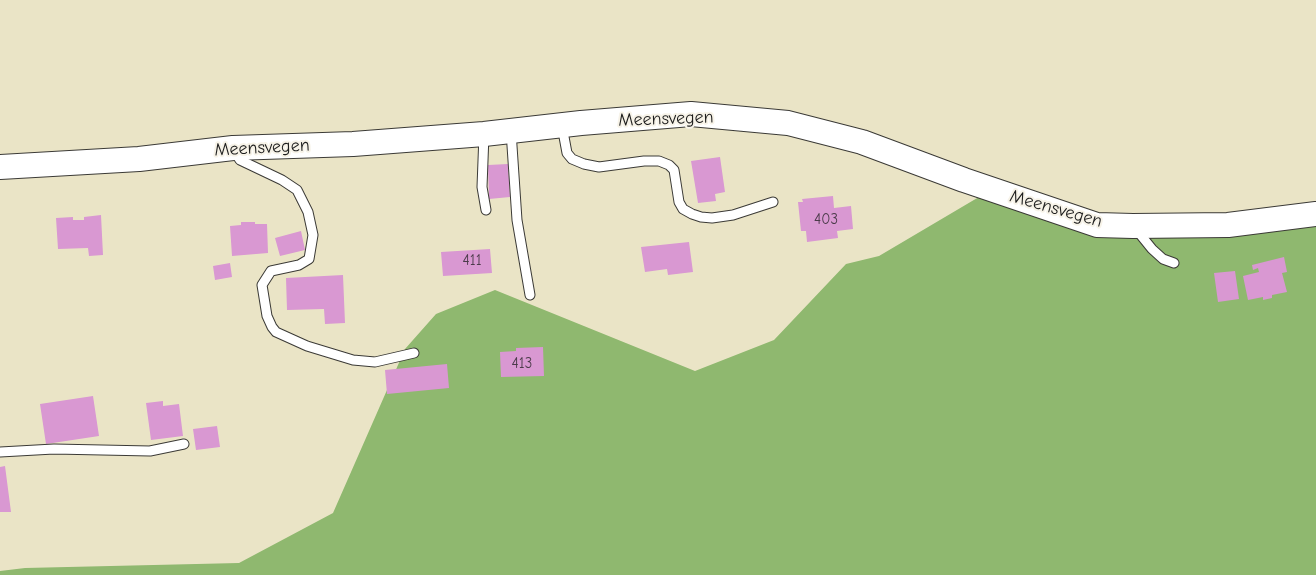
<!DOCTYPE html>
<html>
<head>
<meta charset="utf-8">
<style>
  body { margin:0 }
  canvas { display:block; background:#eae4c6 }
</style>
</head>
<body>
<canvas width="1316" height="575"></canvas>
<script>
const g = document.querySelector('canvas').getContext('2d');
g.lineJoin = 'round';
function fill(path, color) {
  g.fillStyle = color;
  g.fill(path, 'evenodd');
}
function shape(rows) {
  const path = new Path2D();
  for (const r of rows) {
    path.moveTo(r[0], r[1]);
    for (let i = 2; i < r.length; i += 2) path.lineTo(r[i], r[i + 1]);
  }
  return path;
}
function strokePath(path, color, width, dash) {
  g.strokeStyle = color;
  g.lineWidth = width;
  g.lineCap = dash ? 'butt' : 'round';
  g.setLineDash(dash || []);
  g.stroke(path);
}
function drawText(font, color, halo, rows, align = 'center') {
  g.font = font + ' "Comic Neue",sans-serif';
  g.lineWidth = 4;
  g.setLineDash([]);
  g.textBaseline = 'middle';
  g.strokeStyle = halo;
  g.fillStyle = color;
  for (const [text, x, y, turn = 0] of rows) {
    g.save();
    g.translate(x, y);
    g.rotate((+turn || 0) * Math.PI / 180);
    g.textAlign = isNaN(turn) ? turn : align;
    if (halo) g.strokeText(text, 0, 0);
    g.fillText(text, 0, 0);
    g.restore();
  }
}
fill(shape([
  [1006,181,1122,229,1316,221,1316,575,0,575,0,571,25,568,239,563,333,513,405,349,436,314,495,290,695,371,774,340,846,264,879,256]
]), '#8fb86f');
fill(shape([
  [720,157,725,192,715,194,716,201,698,203,691,161],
  [508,164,510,197,489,199,488,165],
  [833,196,834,208,851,206,853,229,837,231,838,238,807,242,806,231,801,231,798,202,803,202,802,199],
  [101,215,103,255,89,256,88,248,58,249,56,218,73,217,73,220,84,220,84,217],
  [241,222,255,222,255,224,267,224,268,253,232,256,230,226,241,225],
  [301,231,305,250,280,256,275,238],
  [689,242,693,272,668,275,667,269,645,272,641,247],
  [490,249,492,273,443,276,441,252],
  [1284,257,1287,272,1282,273,1287,292,1272,295,1272,298,1263,300,1263,297,1248,300,1243,276,1259,272,1258,268,1253,270,1252,265],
  [230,263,232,277,215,280,213,266],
  [1235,271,1239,299,1218,302,1214,273],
  [343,275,345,323,325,324,324,309,287,310,286,278],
  [543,347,544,376,501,377,500,352,516,351,516,348],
  [447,364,449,388,387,394,385,370],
  [93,396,99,436,46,444,40,404],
  [163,401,163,406,179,404,183,436,151,440,146,403],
  [217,426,220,447,196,450,193,429],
  [5,466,11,512,0,512,0,467]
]), '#d998d2');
const service = shape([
  [562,126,567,153,572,159,584,164,599,167,644,161,659,161,669,165,674,170,679,202,683,209,692,214,701,217,712,218,733,215,773,202],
  [511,131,517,220,530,295],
  [484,134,482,187,486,210],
  [234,151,240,160,282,180,297,190,308,212,313,235,309,259,299,265,271,271,262,285,267,316,272,327,276,332,307,346,353,360,375,362,414,353],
  [1135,228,1152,249,1163,259,1174,263],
  [0,452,54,449,150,451,184,444]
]);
const tertiary = shape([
  [0,167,139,159,233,148,353,144,484,134,581,123,691,114,788,123,862,142,964,180,1097,225,1133,226,1228,225,1316,214]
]);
strokePath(service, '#3b3a36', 11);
strokePath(tertiary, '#3b3a36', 26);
strokePath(service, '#fff', 9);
strokePath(tertiary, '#fff', 24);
drawText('15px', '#4b3b4a', null, [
  ["403",826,220],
  ["411",472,261],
  ["413",522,364]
]);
drawText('18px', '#1c1c1c', '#f7f3e8', [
  ["Meensvegen",666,119,-2],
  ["Meensvegen",262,148,-3],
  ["Meensvegen",1056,209,16]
]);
</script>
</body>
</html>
